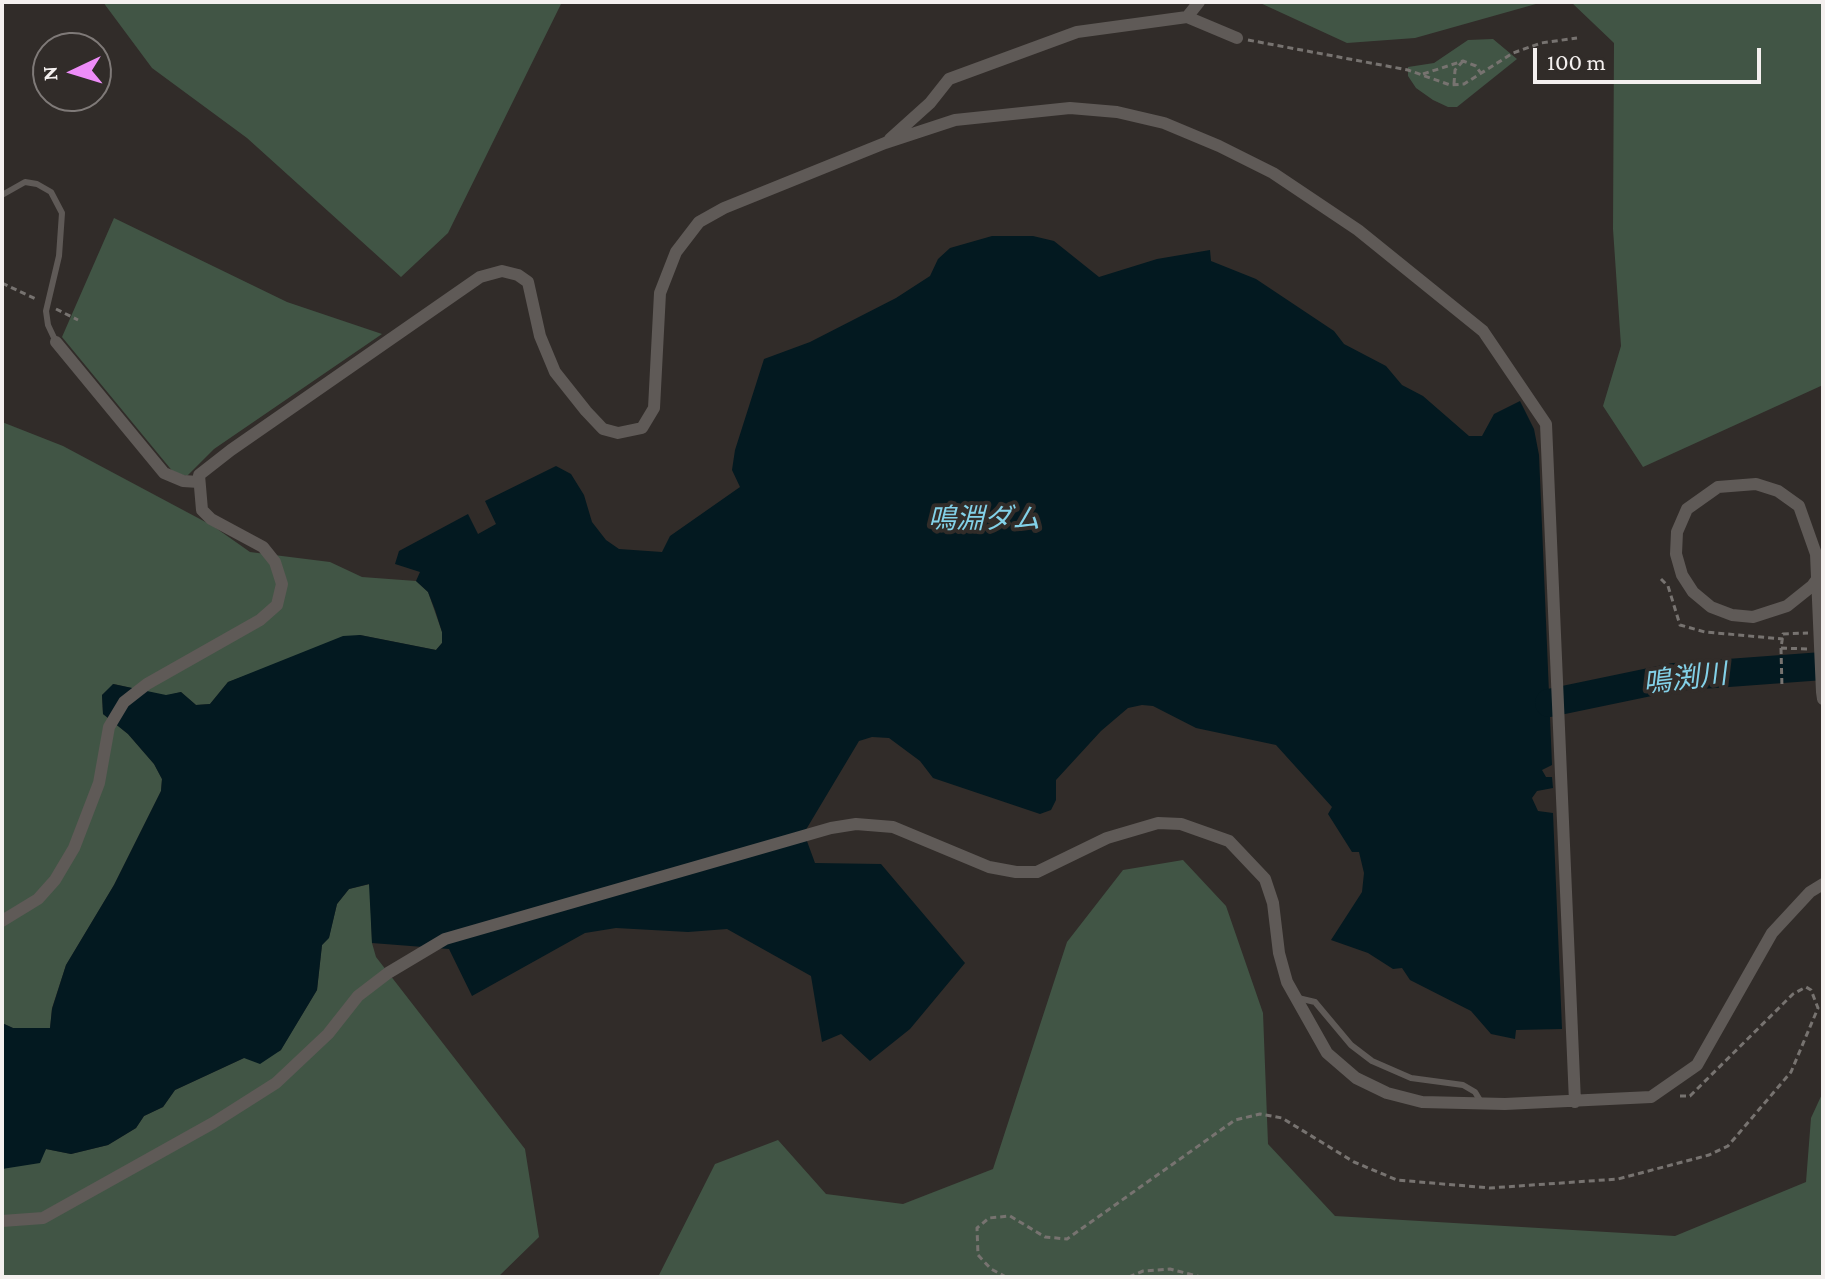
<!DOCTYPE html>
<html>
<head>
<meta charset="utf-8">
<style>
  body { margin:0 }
  #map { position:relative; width:1825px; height:1279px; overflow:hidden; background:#312c29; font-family:"Crimson Pro",serif }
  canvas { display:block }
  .frame { position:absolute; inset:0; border:4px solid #f4f0ef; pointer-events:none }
  .north { position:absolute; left:32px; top:32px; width:80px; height:80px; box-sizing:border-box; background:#312c29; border:2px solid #7f7a78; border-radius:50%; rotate:266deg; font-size:22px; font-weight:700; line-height:32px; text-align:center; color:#f4f0ef }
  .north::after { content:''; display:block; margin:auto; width:28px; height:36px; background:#ee8cf8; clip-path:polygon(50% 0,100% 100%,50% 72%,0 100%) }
  .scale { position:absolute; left:1533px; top:48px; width:228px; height:36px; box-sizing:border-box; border:4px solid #f4f0ef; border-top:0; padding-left:10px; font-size:24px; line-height:28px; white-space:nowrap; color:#f4f0ef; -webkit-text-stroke:6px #312c29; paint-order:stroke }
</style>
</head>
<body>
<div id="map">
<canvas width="1825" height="1279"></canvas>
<div class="frame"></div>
<div class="north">N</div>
<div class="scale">100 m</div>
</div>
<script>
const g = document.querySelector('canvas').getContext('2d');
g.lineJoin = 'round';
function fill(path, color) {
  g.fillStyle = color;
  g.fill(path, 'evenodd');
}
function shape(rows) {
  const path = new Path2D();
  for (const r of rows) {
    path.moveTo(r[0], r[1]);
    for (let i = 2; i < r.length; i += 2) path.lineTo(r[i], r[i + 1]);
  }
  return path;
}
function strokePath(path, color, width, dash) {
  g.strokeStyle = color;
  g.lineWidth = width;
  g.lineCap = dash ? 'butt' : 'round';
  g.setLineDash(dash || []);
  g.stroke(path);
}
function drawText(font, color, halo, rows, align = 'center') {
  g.font = font + ' "Crimson Pro","Noto Sans JP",serif';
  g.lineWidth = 8;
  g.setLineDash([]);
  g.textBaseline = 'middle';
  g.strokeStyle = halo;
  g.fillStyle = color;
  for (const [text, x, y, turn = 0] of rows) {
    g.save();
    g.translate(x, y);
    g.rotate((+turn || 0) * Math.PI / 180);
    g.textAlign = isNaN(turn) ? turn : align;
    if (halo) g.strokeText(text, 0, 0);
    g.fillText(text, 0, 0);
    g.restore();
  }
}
fill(shape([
  [103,2,562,2,448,233,401,277,247,138,152,68],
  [1258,2,1543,2,1415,38,1347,43],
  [1571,2,1823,2,1823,385,1643,467,1603,406,1621,346,1613,229,1614,43],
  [1493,39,1517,59,1457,107,1448,107,1433,100,1416,88,1408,76,1408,67,1434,63,1468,40],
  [114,218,287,302,382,334,214,449,187,476,174,473,62,337],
  [2,422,63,446,213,526,250,552,330,562,362,577,416,581,428,592,442,632,442,643,436,650,360,635,228,682,210,704,196,705,181,692,166,696,114,684,102,695,103,714,128,734,154,764,162,779,161,791,114,885,66,965,52,1008,50,1029,13,1028,2,1023],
  [1183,860,1226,906,1263,1013,1268,1144,1335,1216,1675,1236,1806,1182,1811,1118,1823,1092,1823,1277,658,1277,715,1164,778,1140,826,1194,903,1204,993,1169,1067,942,1123,870],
  [370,884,372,943,376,957,525,1149,539,1237,498,1277,2,1277,2,1169,40,1159,46,1149,71,1154,108,1145,136,1128,144,1116,163,1107,175,1090,244,1058,280,1051,317,990,322,945,329,937,337,904,349,889]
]), '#415545');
fill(shape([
  [992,236,1033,236,1054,241,1099,277,1157,259,1210,250,1211,261,1256,279,1334,331,1344,344,1386,366,1402,385,1423,396,1469,436,1482,436,1494,414,1520,401,1534,429,1539,455,1552,765,1542,770,1546,777,1552,777,1553,788,1537,791,1532,798,1538,811,1553,813,1562,1029,1516,1030,1515,1039,1491,1034,1471,1011,1410,980,1402,968,1393,969,1368,953,1331,940,1362,892,1364,873,1359,852,1352,852,1328,814,1332,807,1276,745,1196,728,1153,706,1142,705,1128,708,1101,731,1056,780,1056,800,1051,810,1040,814,933,778,920,761,889,738,872,737,859,741,804,833,815,863,881,864,965,963,910,1029,870,1061,841,1034,822,1042,811,976,727,929,688,932,616,928,585,933,472,996,449,949,372,943,369,884,349,889,337,904,329,938,322,945,317,990,281,1050,260,1064,244,1058,175,1090,163,1107,144,1116,136,1128,108,1145,71,1154,46,1149,40,1163,2,1169,2,1023,13,1028,50,1028,52,1009,66,965,114,885,161,791,162,779,154,764,128,734,103,714,102,695,113,684,166,695,181,692,196,705,210,704,228,682,343,636,360,635,436,650,442,643,442,632,435,610,428,592,416,581,420,572,395,564,399,551,468,514,478,534,496,524,485,501,556,466,571,474,584,495,592,522,606,540,619,549,662,552,670,536,740,487,732,470,735,450,764,359,810,342,896,298,930,276,938,259,950,248]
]), '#031920');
strokePath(shape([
  [1549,703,1674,677,1823,666]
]), '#031920', 28);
strokePath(shape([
  [1248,40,1408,70,1450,85,1464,84,1513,53,1541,43,1577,38],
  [1423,74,1463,61,1476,66,1480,72],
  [1454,84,1455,70,1463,61],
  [2,283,38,300],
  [56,309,78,320],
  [1661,579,1668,586,1680,625,1705,632,1783,639],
  [1781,648,1782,688],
  [1807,649,1781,648,1783,634,1808,633],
  [1006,1277,991,1269,978,1255,977,1228,989,1218,1010,1216,1045,1237,1067,1239,1235,1120,1260,1114,1282,1118,1354,1162,1397,1180,1490,1188,1618,1179,1709,1155,1728,1146,1791,1072,1818,1008,1811,990,1806,987,1793,994,1690,1096,1679,1096],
  [1129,1277,1143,1271,1170,1269,1201,1277]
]), '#777370', 3, [6, 4]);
strokePath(shape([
  [2,195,25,182,37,184,51,192,62,213,59,256,46,311,48,325,56,342],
  [1298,998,1315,1002,1351,1045,1372,1061,1411,1078,1463,1085,1475,1092,1481,1102]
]), '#5f5a57', 6);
strokePath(shape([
  [1187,17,1237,38],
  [890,139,930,103,949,79,1077,32,1187,17,1199,2],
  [56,342,164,473,183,481,199,482],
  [1823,571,1812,586,1787,606,1753,617,1732,615,1711,607,1693,592,1682,575,1676,554,1677,532,1687,509,1718,487,1756,484,1778,491,1799,506,1816,554,1822,692,1823,699],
  [2,921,38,899,55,880,74,848,99,783,109,727,124,702,147,684,260,620,277,605,282,584,275,562,263,547,211,519,202,510,199,475,231,450,480,277,502,271,518,275,528,282,540,336,555,372,586,411,603,429,618,433,642,428,654,408,660,293,676,252,699,222,724,208,885,143,955,120,1070,108,1117,112,1164,123,1219,146,1273,173,1358,230,1483,331,1546,424,1575,1102],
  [2,1221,43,1218,213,1123,276,1083,328,1034,358,996,388,973,445,939,831,828,856,824,893,827,989,867,1016,872,1037,872,1107,838,1158,823,1181,824,1229,841,1265,879,1273,903,1279,953,1287,982,1327,1053,1356,1078,1387,1093,1422,1102,1505,1104,1651,1097,1697,1065,1772,933,1810,892,1823,884]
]), '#5f5a57', 12);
drawText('italic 28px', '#83d1e8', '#312c29', [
  ["鳴淵ダム",984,519],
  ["鳴渕川",1685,679,-7]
]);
</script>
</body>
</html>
